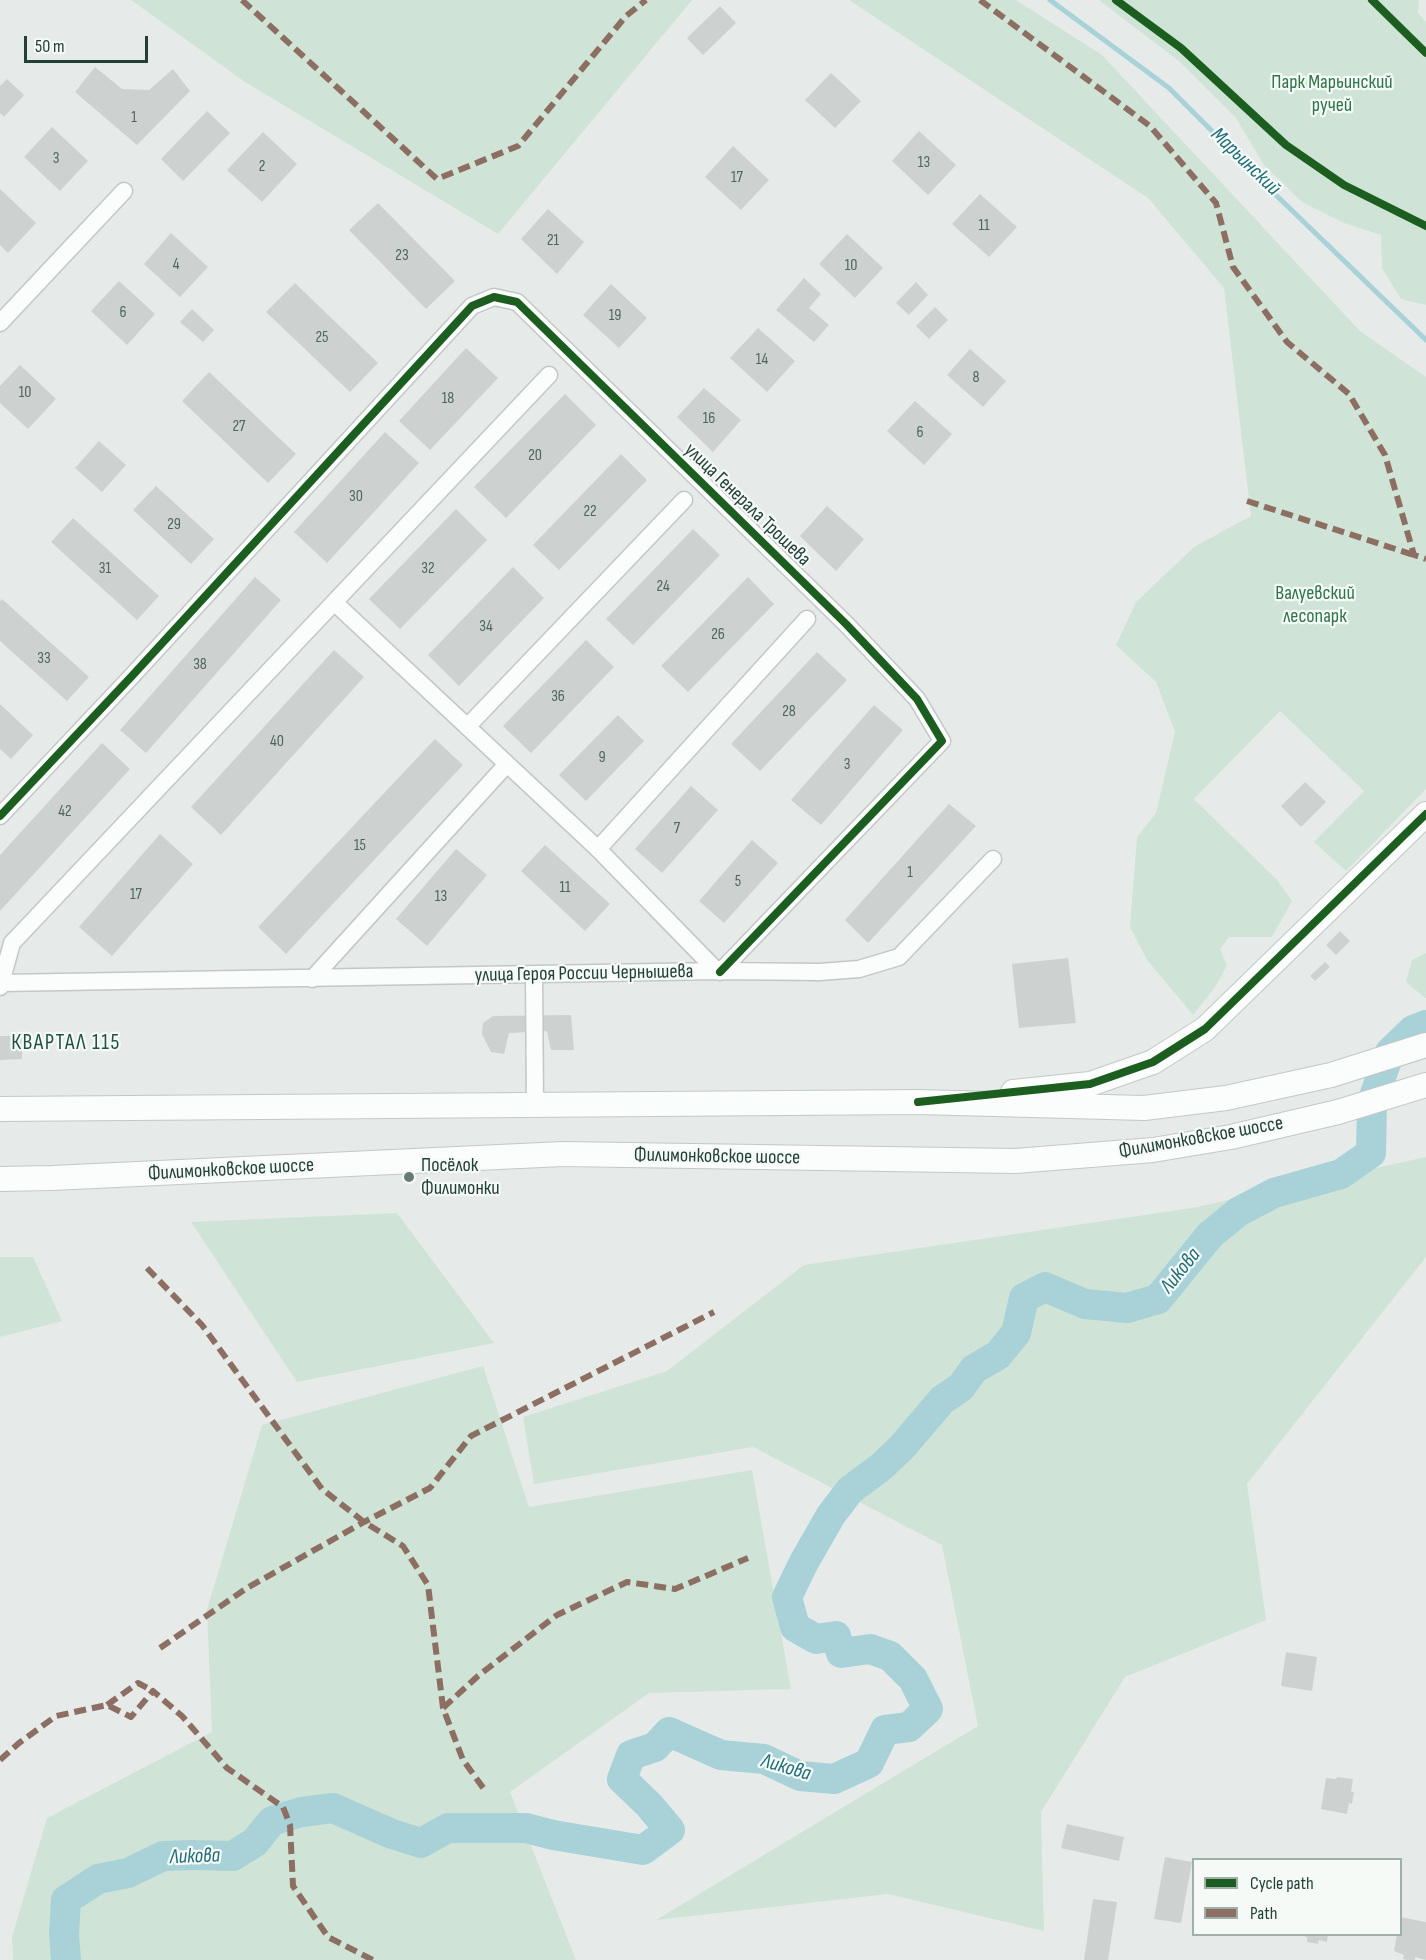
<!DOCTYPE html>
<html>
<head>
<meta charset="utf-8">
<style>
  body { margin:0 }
  #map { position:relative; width:1426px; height:1960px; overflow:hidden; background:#e6ebe9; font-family:"Sofia Sans Condensed",sans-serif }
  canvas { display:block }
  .legend { position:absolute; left:1192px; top:1858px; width:210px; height:78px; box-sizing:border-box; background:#f5faf7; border:2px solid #a1afaa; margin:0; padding:8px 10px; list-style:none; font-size:18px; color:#233f37 }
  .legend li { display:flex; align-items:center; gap:12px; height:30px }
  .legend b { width:30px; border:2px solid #a1afaa }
  .scale { position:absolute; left:24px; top:36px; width:124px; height:27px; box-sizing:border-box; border:3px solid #233f37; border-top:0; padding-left:8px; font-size:18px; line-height:21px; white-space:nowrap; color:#233f37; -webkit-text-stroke:4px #f5faf7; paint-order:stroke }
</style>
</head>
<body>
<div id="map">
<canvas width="1426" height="1960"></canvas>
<ul class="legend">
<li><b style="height:8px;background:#1b5e20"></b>Cycle path</li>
<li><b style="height:8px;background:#8d6e63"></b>Path</li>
</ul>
<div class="scale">50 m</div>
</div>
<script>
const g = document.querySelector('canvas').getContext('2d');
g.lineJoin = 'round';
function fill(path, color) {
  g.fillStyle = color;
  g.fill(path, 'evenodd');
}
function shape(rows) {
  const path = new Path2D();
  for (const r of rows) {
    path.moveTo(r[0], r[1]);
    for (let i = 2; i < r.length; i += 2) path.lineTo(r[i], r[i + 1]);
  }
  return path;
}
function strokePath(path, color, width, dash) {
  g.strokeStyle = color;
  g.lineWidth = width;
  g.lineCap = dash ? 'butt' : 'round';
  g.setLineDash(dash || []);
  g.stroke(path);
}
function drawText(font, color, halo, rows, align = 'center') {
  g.font = font + ' "Sofia Sans Condensed",sans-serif';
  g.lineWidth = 4.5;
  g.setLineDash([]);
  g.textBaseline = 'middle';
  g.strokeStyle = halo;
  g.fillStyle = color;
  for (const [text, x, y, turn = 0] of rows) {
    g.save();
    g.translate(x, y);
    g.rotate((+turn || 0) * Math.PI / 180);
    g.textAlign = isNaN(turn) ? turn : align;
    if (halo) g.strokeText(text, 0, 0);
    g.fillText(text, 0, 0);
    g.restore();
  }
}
fill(shape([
  [131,0,692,0,498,234,245,82],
  [849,0,1016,0,1102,55,1360,331,1426,377,1426,789,1346,871,1314,842,1364,791,1280,711,1194,799,1277,880,1292,901,1272,937,1229,937,1220,949,1227,965,1216,986,1193,1015,1147,960,1130,927,1137,837,1156,813,1175,732,1156,682,1116,645,1136,602,1194,547,1251,516,1224,288,1148,198],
  [1099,0,1419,0,1418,13,1426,22,1426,305,1401,299,1382,268,1381,235,1344,223,1302,202,1264,165,1236,118,1180,62],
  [1426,953,1426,998,1425,998,1406,982,1412,960],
  [1426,1157,1426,1257,1247,1484,1266,1620,1125,1677,1041,1812,1044,1931,888,1894,656,1920,978,1726,942,1545,753,1447,534,1484,523,1417,667,1371,804,1265,1192,1208],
  [397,1213,494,1343,297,1382,191,1222],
  [0,1257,33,1257,62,1321,0,1337],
  [483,1366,529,1507,752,1470,791,1689,649,1693,510,1792,576,1960,13,1960,12,1937,47,1818,212,1732,207,1610,262,1425]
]), '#cfe4d6');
strokePath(shape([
  [1050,0,1169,88,1278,197,1426,340]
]), '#a8d2d8', 5);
strokePath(shape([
  [66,1960,64,1934,66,1900,98,1879,128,1873,163,1856,191,1855,233,1856,255,1842,272,1821,301,1812,333,1808,392,1834,421,1843,448,1828,526,1828,553,1835,643,1850,670,1830,649,1805,622,1779,631,1755,655,1747,669,1732,721,1755,764,1759,800,1776,834,1779,869,1763,885,1730,909,1727,928,1709,913,1679,890,1656,870,1649,841,1653,836,1636,816,1639,795,1627,787,1597,804,1562,831,1515,850,1490,881,1467,902,1447,942,1400,961,1387,974,1369,998,1355,1016,1333,1024,1298,1045,1287,1085,1304,1127,1308,1158,1299,1210,1235,1238,1212,1274,1193,1341,1174,1371,1153,1372,1102,1390,1052,1413,1030,1426,1025]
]), '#a8d2d8', 30);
fill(shape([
  [720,6,736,23,703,55,687,38],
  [95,67,122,89,149,90,173,69,190,91,137,145,75,92],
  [831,73,861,101,835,128,805,100],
  [7,79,24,95,4,117,0,113,0,86],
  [207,111,230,133,183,181,161,159],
  [52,127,88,161,60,191,24,157],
  [919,131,956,165,928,195,892,161],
  [263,132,297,164,262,202,227,170],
  [733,146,769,180,741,210,705,177],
  [0,189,36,223,8,253,0,245],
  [980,194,1017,227,989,257,952,224],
  [378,203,455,281,426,309,349,230],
  [548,209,584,242,557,274,521,239],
  [171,233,208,267,180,297,144,264],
  [847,234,883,268,855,298,819,264],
  [804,278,821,294,809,308,829,325,814,342,776,310],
  [119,281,155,314,127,345,91,311],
  [916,282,928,295,909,315,896,303],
  [295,283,378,363,350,392,266,312],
  [611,284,647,318,619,348,583,315],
  [935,307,948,320,929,339,916,326],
  [192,309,214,330,203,342,180,322],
  [758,328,795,361,767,392,730,358],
  [466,348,498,378,430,450,399,421],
  [970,349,1006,381,983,407,947,375],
  [20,365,56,399,28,429,0,403,0,386],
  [209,372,296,454,268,483,182,401],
  [704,388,741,420,713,452,677,417],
  [565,394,596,425,506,518,474,487],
  [915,401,952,434,924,465,887,431],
  [385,432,419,463,327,563,294,532],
  [99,441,126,465,102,492,75,468],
  [621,454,647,480,559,570,533,545],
  [156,486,214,539,191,564,133,510],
  [827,506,864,539,836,571,800,536],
  [456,509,487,540,400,629,369,599],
  [73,518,159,596,137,620,51,542],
  [693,529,720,555,633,645,606,619],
  [513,567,544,598,459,686,428,655],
  [255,577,281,600,146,753,120,730],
  [748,577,774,604,688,692,661,666],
  [2,599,89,677,67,701,0,641,0,601],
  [586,640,614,667,531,753,503,726],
  [334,650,364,677,221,835,191,807],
  [817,652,847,680,760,771,731,744],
  [0,704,33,735,11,759,0,749],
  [874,705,903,730,821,825,791,800],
  [618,715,644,741,586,801,559,775],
  [435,739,463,765,286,954,258,927],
  [102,743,130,769,0,911,0,855],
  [1305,782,1326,802,1301,827,1281,806],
  [691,786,718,810,662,873,635,849],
  [949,804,976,826,868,943,845,920],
  [160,834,193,864,112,956,79,927],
  [752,840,778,863,724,923,699,901],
  [545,845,610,904,585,931,521,871],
  [456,849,487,875,427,946,396,919],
  [1340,931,1350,941,1336,955,1326,945],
  [1068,958,1076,1023,1019,1028,1012,964],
  [1325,962,1330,967,1315,981,1310,976],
  [571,1015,574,1050,551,1050,547,1031,509,1033,504,1054,491,1052,482,1034,483,1023,493,1016],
  [0,1036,22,1036,22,1059,0,1060],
  [1286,1652,1317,1657,1312,1691,1281,1686],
  [1337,1777,1353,1779,1351,1792,1354,1792,1352,1804,1349,1803,1347,1814,1321,1809,1326,1778,1336,1779],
  [1067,1824,1124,1837,1119,1861,1061,1848],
  [1165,1857,1192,1862,1181,1923,1154,1919],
  [1093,1899,1117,1902,1108,1960,1084,1960],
  [1400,1917,1426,1922,1426,1960,1415,1957,1415,1960,1407,1960,1403,1959,1404,1955,1394,1951,1397,1934,1400,1934],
  [1298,1934,1328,1934,1327,1942,1319,1940,1318,1944,1307,1942,1307,1937]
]), '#cdd2d0');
const street = shape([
  [0,323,124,191],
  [335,603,598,849,717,971],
  [467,727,684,500],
  [0,816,131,677,472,306,494,297,517,302,846,624,917,699,942,741,720,972],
  [598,849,807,619],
  [534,975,535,1103],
  [312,979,507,764],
  [1,983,12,943,549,375],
  [0,987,1,983,717,971,820,972,859,969,899,957,993,859]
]);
const secondary = shape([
  [1013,1092,1090,1084,1153,1062,1205,1029,1426,814],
  [0,1109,918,1102,1144,1108,1226,1098,1331,1075,1426,1045],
  [0,1179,52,1178,563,1154,1015,1161,1153,1150,1231,1137,1338,1112,1426,1085]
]);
strokePath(street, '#c3c8c6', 19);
strokePath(secondary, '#c1c9c6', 26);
strokePath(street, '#fbfcfc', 16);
strokePath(secondary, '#fbfcfc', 24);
strokePath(shape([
  [242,0,437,179,518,146,626,16,646,0],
  [980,0,1150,126,1216,203,1233,267,1287,342,1349,394,1385,455,1414,555,1426,559],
  [1247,501,1414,555],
  [147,1268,202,1325,322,1489,364,1522,403,1546,428,1585,443,1708,463,1760,484,1789],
  [160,1648,247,1588,364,1522,430,1488,471,1436,714,1312],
  [107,1705,138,1683,153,1691],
  [443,1708,478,1676,557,1615,627,1582,675,1589,748,1558],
  [0,1760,19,1743,56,1716,107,1705,131,1717,153,1691,182,1716,227,1768,283,1807,290,1825,293,1886,328,1937,373,1960]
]), '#8d6e63', 6, [12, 6]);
strokePath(shape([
  [1116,0,1181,48,1286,145,1344,185,1426,226],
  [1372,0,1426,53],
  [0,816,131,677,472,306,494,297,517,302,846,624,917,699,942,741,720,972],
  [918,1102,1090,1084,1153,1062,1205,1029,1426,814]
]), '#1b5e20', 8);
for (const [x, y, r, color] of [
  [409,1177,6,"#677b75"]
]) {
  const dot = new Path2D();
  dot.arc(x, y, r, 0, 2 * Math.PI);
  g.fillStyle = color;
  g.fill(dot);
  strokePath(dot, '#f5faf7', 2);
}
drawText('16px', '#4e645e', null, [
  ["1",134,118],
  ["3",56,159],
  ["13",924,163],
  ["2",262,167],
  ["17",737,178],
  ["11",984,226],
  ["21",553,241],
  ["23",402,256],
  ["4",176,265],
  ["10",851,266],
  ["6",123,313],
  ["19",615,316],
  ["25",322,338],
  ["14",762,360],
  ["8",976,378],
  ["10",25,393],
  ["18",448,399],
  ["16",709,419],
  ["27",239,427],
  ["6",920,433],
  ["20",535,456],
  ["30",356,497],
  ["22",590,512],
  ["29",174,525],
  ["31",105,569],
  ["32",428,569],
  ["24",663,587],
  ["34",486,627],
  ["26",718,635],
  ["33",44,659],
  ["38",200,665],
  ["36",558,697],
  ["28",789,712],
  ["40",277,742],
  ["9",602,758],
  ["3",847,765],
  ["42",65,812],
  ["7",677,829],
  ["15",360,846],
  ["1",910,873],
  ["5",738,882],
  ["11",565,888],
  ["17",136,895],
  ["13",441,897]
]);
drawText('20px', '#2e7548', '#f5faf7', [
  ["Парк Марьинский",1332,83],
  ["ручей",1332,106],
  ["Валуевский",1315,594],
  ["лесопарк",1315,617]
]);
drawText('20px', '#233f37', '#f5faf7', [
  ["улица Генерала Трошева",747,505,44],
  ["улица Героя России Чернышева",584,974,-1],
  ["Филимонковское шоссе",1201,1138,-10],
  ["Филимонковское шоссе",717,1157,1],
  ["Филимонковское шоссе",231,1170,-3]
]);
drawText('20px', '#233f37', '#f5faf7', [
  ["Посёлок",421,1166],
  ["Филимонки",421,1189]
], 'left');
drawText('italic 21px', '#1e6c7a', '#f5faf7', [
  ["Марьинский",1245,162,44],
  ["Ликова",1181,1271,-51],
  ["Ликова",786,1768,16],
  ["Ликова",195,1857,-2]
]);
g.letterSpacing = '1.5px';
drawText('22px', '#1f5144', '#f5faf7', [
  ["КВАРТАЛ 115",66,1043]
]);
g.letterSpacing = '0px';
</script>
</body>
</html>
